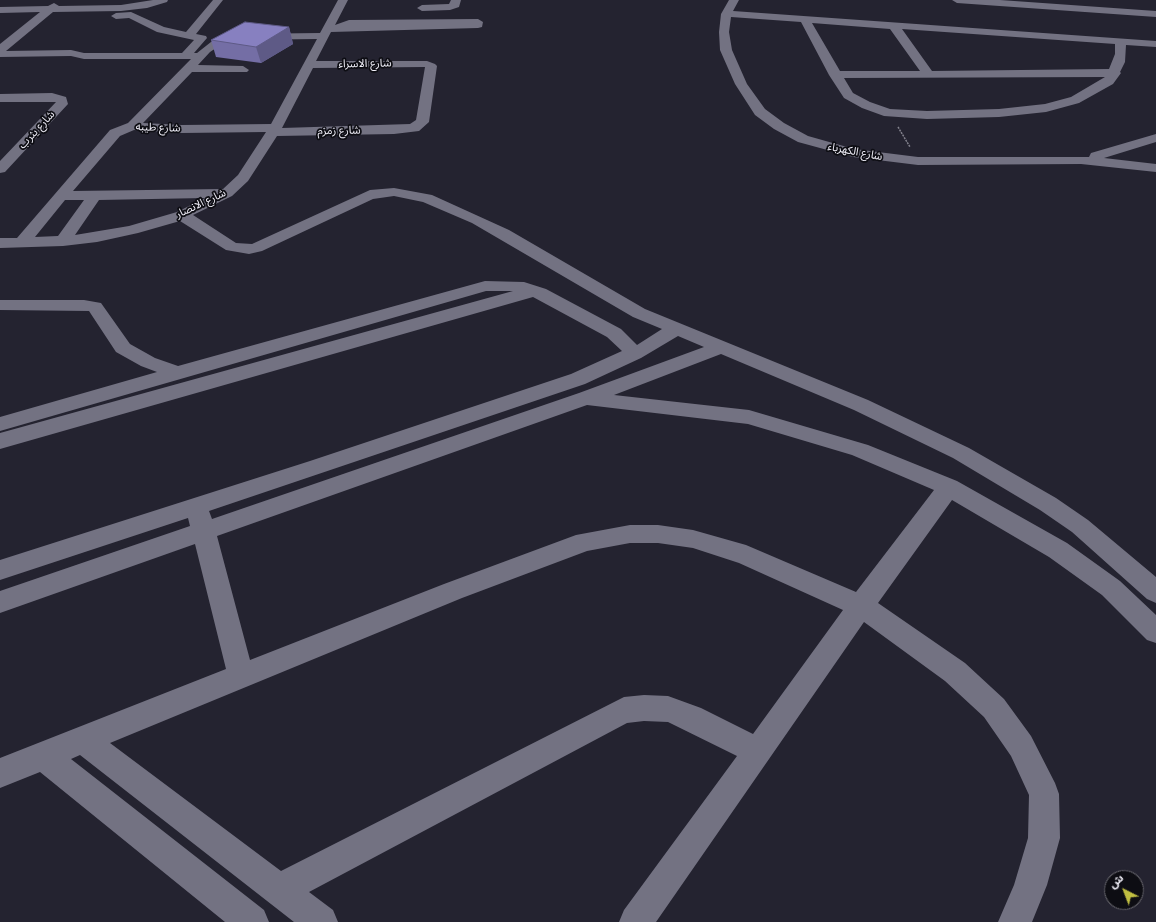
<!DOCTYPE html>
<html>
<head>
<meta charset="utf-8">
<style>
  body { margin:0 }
  #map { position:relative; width:1156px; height:922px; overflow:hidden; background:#242330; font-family:"Varela Round","Noto Sans Arabic",sans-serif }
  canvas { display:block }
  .north { position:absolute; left:1104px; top:870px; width:40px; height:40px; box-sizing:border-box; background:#0d0d13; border:1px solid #69686f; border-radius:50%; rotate:318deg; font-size:11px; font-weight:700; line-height:16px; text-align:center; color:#f2f1fa }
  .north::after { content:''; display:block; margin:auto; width:14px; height:18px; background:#c0be41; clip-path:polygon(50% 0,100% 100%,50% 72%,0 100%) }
</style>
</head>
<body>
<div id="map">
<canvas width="1156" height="922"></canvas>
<div class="north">ش</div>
</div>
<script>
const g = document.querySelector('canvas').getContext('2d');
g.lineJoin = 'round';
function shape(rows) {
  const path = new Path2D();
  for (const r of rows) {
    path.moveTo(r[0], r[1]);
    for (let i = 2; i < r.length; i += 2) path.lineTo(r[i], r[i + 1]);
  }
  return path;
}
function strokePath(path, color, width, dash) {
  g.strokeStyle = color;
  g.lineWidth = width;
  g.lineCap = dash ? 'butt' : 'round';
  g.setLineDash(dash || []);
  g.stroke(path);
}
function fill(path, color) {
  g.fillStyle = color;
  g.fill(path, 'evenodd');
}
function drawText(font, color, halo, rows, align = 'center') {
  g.font = font + ' "Varela Round","Noto Sans Arabic",sans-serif';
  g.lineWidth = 3.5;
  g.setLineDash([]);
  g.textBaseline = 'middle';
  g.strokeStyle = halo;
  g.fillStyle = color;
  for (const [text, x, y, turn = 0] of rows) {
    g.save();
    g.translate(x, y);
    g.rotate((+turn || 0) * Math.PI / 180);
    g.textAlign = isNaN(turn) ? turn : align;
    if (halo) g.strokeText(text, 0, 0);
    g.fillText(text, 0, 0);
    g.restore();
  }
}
strokePath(shape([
  [898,127,910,147]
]), '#83828d', 1.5, [2, 1]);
fill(shape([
  [153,0,168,0,167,2,147,8,121,11,53,12,6,51,71,50,84,53,182,53,194,40,157,32,129,18,116,19,111,16,116,13,131,12,164,27,186,32,213,0,223,0,196,34,206,36,207,38,194,53,197,53,211,42,238,34,320,33,338,0,348,0,335,25,349,20,478,19,483,22,482,27,478,28,331,32,316,61,427,61,435,64,437,66,429,122,419,131,394,134,277,136,248,181,232,196,193,215,236,243,252,244,370,190,394,188,432,195,509,230,645,309,868,400,969,448,1056,498,1088,520,1156,577,1156,603,1147,599,1072,532,1040,510,953,458,854,410,721,354,614,395,749,410,868,445,957,481,1067,543,1120,581,1156,615,1156,643,1147,640,1102,595,1049,557,952,500,878,603,965,663,1004,699,1031,736,1055,783,1059,794,1060,838,1047,885,1032,922,998,922,1014,885,1028,838,1029,795,1011,756,984,717,945,681,864,622,656,922,619,922,624,910,737,756,668,722,644,721,627,723,309,892,333,910,338,922,294,922,80,755,71,759,264,910,269,922,225,922,40,772,0,788,0,758,226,669,195,544,0,613,0,591,190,526,188,518,0,580,0,560,310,461,571,374,622,351,607,337,533,297,0,449,0,433,513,291,486,291,0,431,0,417,157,372,141,366,116,352,89,311,0,310,0,300,84,300,101,303,130,344,155,358,178,366,485,281,524,282,546,289,621,329,637,345,662,329,633,317,472,223,423,202,394,196,373,199,262,251,249,254,226,250,180,221,138,233,97,242,63,246,0,248,0,238,17,238,110,130,128,123,191,59,84,59,71,56,0,57,0,44,40,12,0,13,0,7,48,6,54,3,59,6,121,5,153,0],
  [317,39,271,124,182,125,143,123,192,72,247,72,249,70,243,66,198,65,210,52,219,46,239,40,317,39],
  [425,67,416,120,410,124,282,128,313,68,425,67],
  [134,130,182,133,266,132,238,175,223,189,73,191,120,136,134,130],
  [205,198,177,212,129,226,75,235,99,200,205,198],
  [65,200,84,200,58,236,35,237,65,200],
  [678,336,704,347,579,393,212,519,209,511,585,384,641,358,678,336],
  [587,405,748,424,852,455,934,490,856,592,746,545,693,530,658,525,630,525,576,535,444,584,250,660,217,536,587,405],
  [630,543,658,543,693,548,739,563,843,610,753,734,701,708,668,696,644,695,624,697,281,871,110,743,462,598,587,551,630,543],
  [451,0,461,0,459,7,450,10,422,11,417,8,422,5,449,4,451,0],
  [729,0,739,0,733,11,1156,41,1156,47,1126,45,1125,62,1120,72,1121,73,1113,84,1079,103,1046,112,999,117,927,119,884,116,862,108,844,98,829,75,801,22,731,17,729,32,732,50,747,84,765,109,784,123,808,136,854,149,918,157,1089,157,1091,153,1156,134,1156,142,1104,158,1156,164,1156,172,1081,164,918,165,853,157,798,142,774,129,755,115,735,84,720,50,719,32,721,14,729,0],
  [812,23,890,29,920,71,840,71,812,23],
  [902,29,1115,44,1115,54,1109,69,932,71,902,29],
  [1105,77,1071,97,1045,104,999,109,927,111,890,109,870,102,853,93,844,78,1105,77],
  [952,0,1000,0,1156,11,1156,17,957,3,952,0],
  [52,93,66,97,68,104,5,172,0,173,0,161,56,102,0,102,0,94,52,93]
]), '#737282');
fill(shape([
  [289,27,293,44,261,63,216,57,211,40]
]), '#746ea5');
fill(shape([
  [289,27,293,44,261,63,256,47]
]), '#5e5a86');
const building = shape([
  [245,22,289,27,256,47,211,40,245,22]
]);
fill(building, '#8780c0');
strokePath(building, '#5e5a86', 1);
drawText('11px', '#f2f1fa', '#0d0d13', [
  ["شارع الاسراء",365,64,-1],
  ["شارع طيبه",158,128,2],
  ["شارع يثرب",37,130,-47],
  ["شارع زمزم",339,131,-1],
  ["شارع الكهرباء",855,152,11],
  ["شارع الانصار",201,204,-25]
]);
</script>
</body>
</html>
